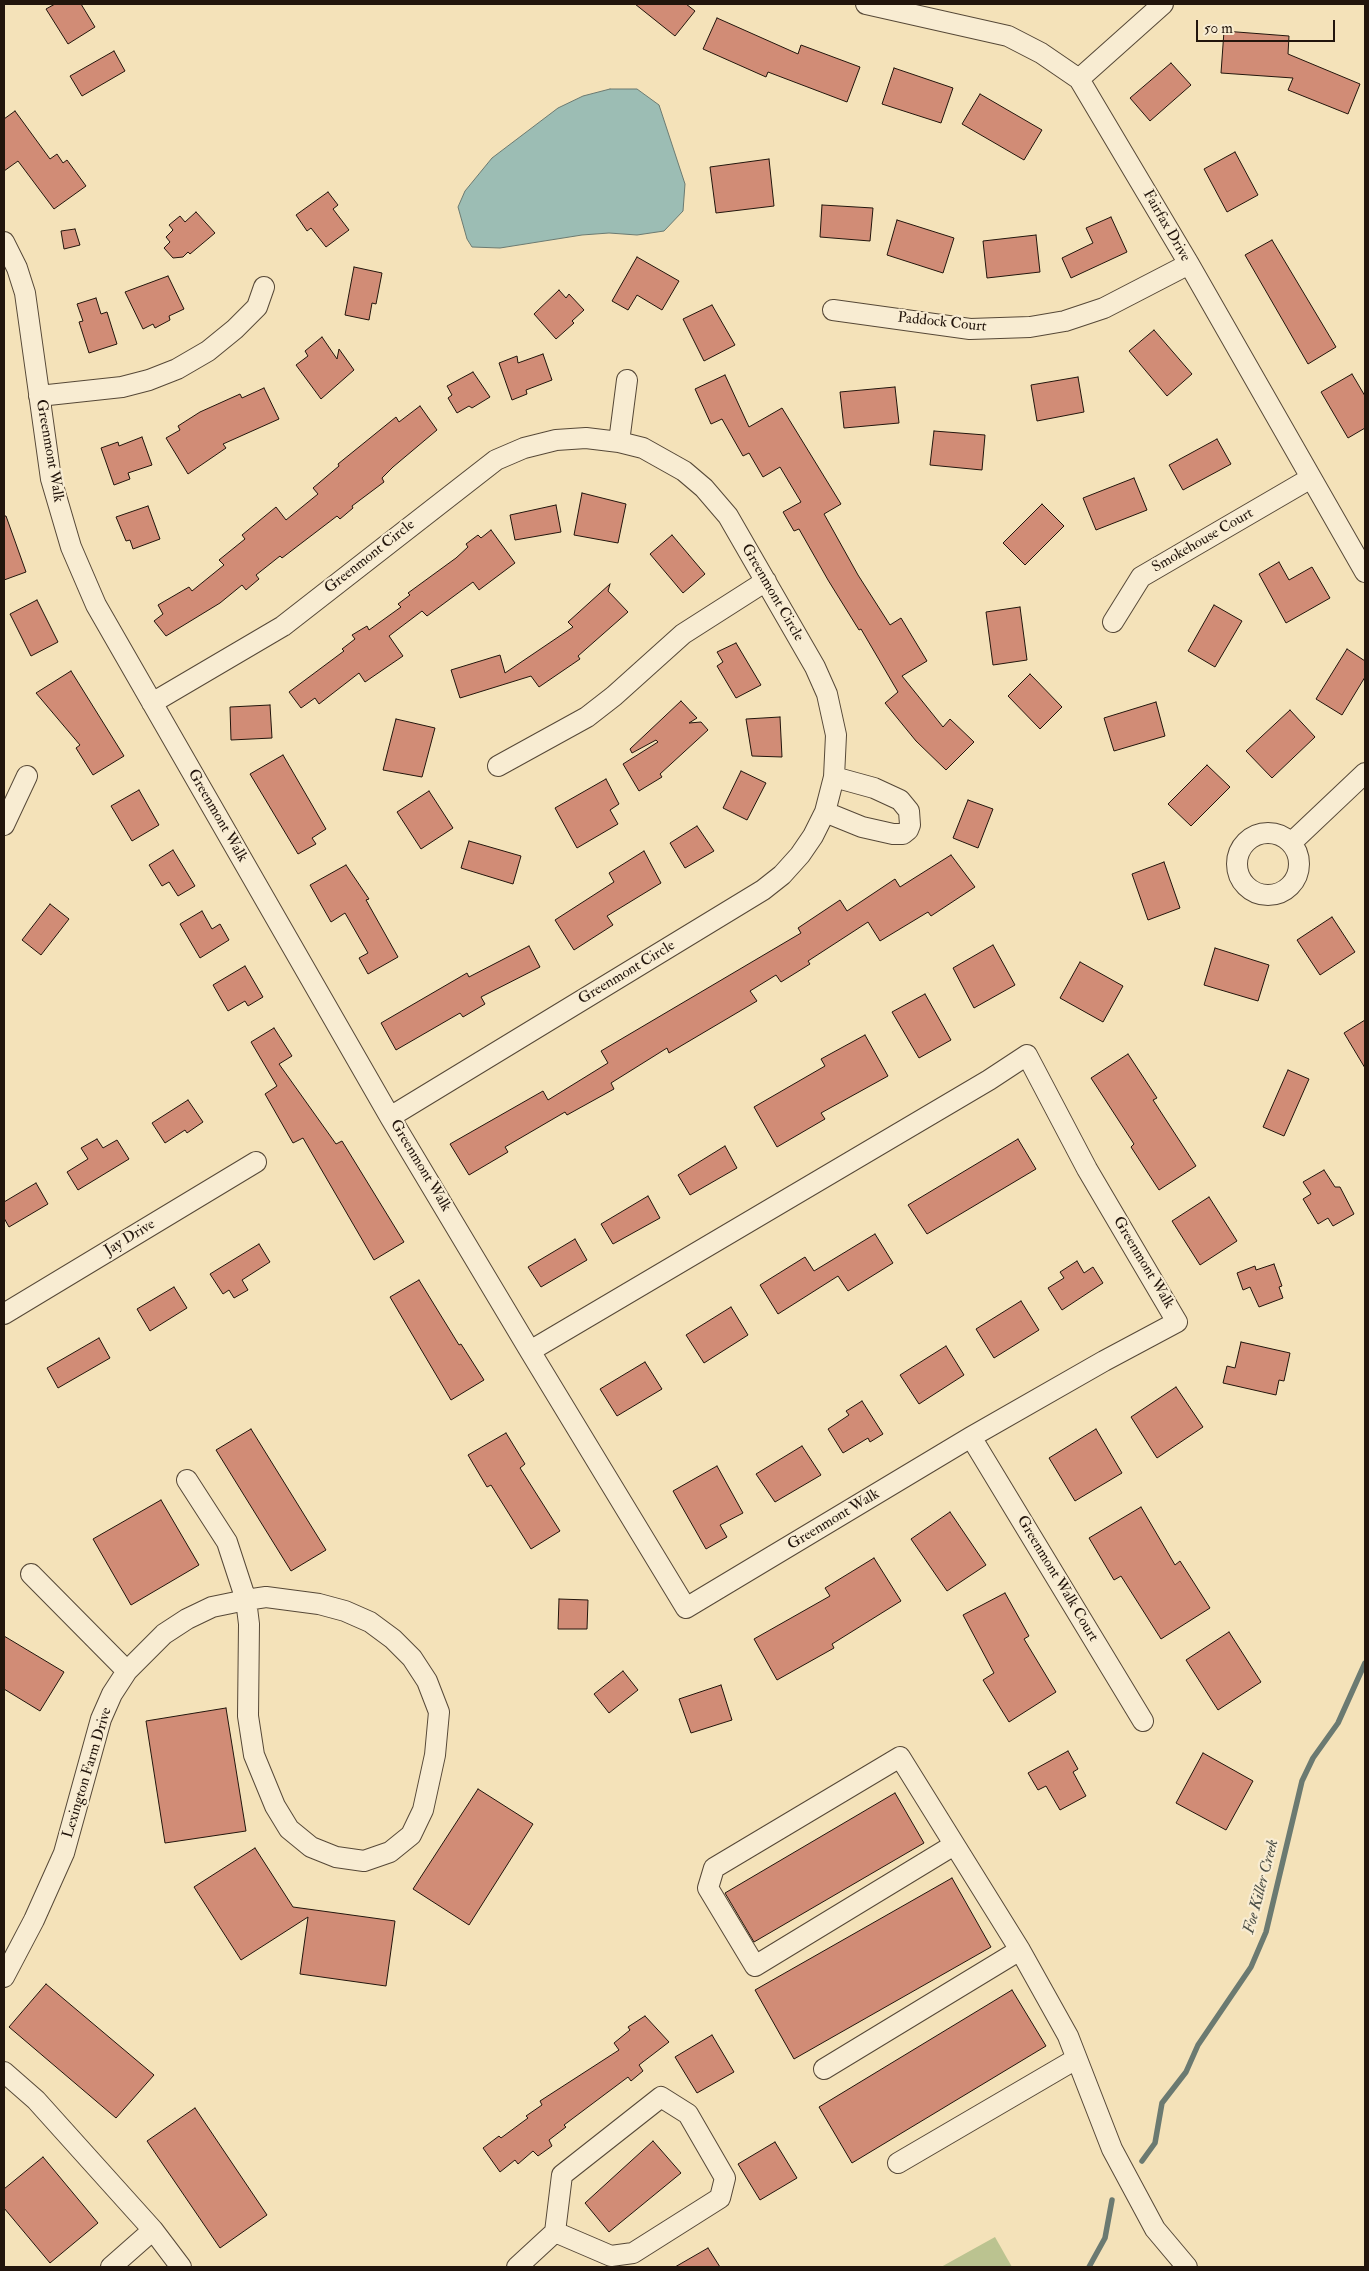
<!DOCTYPE html>
<html>
<head>
<meta charset="utf-8">
<style>
  body { margin:0 }
  #map { position:relative; width:1369px; height:2271px; overflow:hidden; background:#f4e2b9; font-family:"IM FELL Double Pica",serif }
  canvas { display:block }
  .frame { position:absolute; inset:0; border:5px solid #22150c; pointer-events:none }
  .scale { position:absolute; left:1196px; top:20px; width:139px; height:22px; box-sizing:border-box; border:2px solid #22150c; border-top:0; padding-left:6px; font-size:15px; line-height:18px; white-space:nowrap; color:#22150c; -webkit-text-stroke:4px #f8ecd2; paint-order:stroke }
</style>
</head>
<body>
<div id="map">
<canvas width="1369" height="2271"></canvas>
<div class="frame"></div>
<div class="scale">50 m</div>
</div>
<script>
const g = document.querySelector('canvas').getContext('2d');
g.lineJoin = 'round';
function fill(path, color) {
  g.fillStyle = color;
  g.fill(path, 'evenodd');
}
function shape(rows) {
  const path = new Path2D();
  for (const r of rows) {
    if (r.length === 3) {
      path.moveTo(r[0] + r[2], r[1]);
      path.arc(r[0], r[1], r[2], 0, 2 * Math.PI);
      continue;
    }
    path.moveTo(r[0], r[1]);
    for (let i = 2; i < r.length; i += 2) path.lineTo(r[i], r[i + 1]);
  }
  return path;
}
function strokePath(path, color, width, dash) {
  g.strokeStyle = color;
  g.lineWidth = width;
  g.lineCap = dash ? 'butt' : 'round';
  g.setLineDash(dash || []);
  g.stroke(path);
}
function drawText(font, color, halo, rows, align = 'center') {
  g.font = font + ' "IM FELL Double Pica",serif';
  g.lineWidth = 4.5;
  g.setLineDash([]);
  g.textBaseline = 'middle';
  g.strokeStyle = halo;
  g.fillStyle = color;
  for (const [text, x, y, turn = 0] of rows) {
    g.save();
    g.translate(x, y);
    g.rotate((+turn || 0) * Math.PI / 180);
    g.textAlign = isNaN(turn) ? turn : align;
    if (halo) g.strokeText(text, 0, 0);
    g.fillText(text, 0, 0);
    g.restore();
  }
}
fill(shape([
  [995,2237,1012,2267,941,2267]
]), '#bbc390');
const water = shape([
  [610,89,637,89,659,105,685,184,683,211,664,231,637,235,609,233,582,235,500,248,472,247,467,239,458,207,465,191,492,158,558,108,583,96,610,89]
]);
fill(water, '#9cbdb4');
strokePath(water, '#6b7a71', 1);
strokePath(shape([
  [1142,2161,1155,2143,1162,2103,1186,2072,1198,2045,1251,1967,1266,1932,1302,1781,1313,1758,1338,1723,1365,1663],
  [1089,2267,1105,2238,1112,2200]
]), '#6b7a71', 5.5);
const building = shape([
  [55,4,81,4,95,27,68,44,46,9,55,4],
  [635,4,686,4,695,11,675,36,635,4],
  [717,18,798,54,801,45,860,67,847,102,768,72,766,77,703,49,717,18],
  [1224,31,1289,36,1288,54,1360,84,1348,114,1288,90,1293,78,1221,73,1224,31],
  [114,51,125,71,82,96,70,76,114,51],
  [1171,63,1191,85,1150,121,1130,98,1171,63],
  [894,68,953,88,941,123,882,104,894,68],
  [980,94,1042,130,1024,160,962,124,980,94],
  [15,111,50,159,57,154,63,163,67,160,86,186,54,209,18,161,4,171,4,119,15,111],
  [1235,152,1258,195,1227,212,1204,169,1235,152],
  [769,159,774,206,716,213,710,167,769,159],
  [328,192,338,205,333,209,349,230,326,247,311,228,307,231,296,215,328,192],
  [822,205,873,208,870,241,820,237,822,205],
  [196,212,215,233,190,254,188,252,183,257,173,258,164,248,170,242,166,237,173,230,169,225,180,216,185,222,196,212],
  [1111,217,1127,252,1071,278,1062,258,1093,243,1086,228,1111,217],
  [897,220,954,238,943,273,887,255,897,220],
  [75,229,80,245,64,249,61,231,75,229],
  [1036,235,1040,272,987,278,983,241,1036,235],
  [1272,240,1336,347,1308,364,1245,255,1272,240],
  [637,257,679,281,662,310,637,295,628,310,612,301,637,257],
  [354,267,382,273,376,304,372,303,369,320,345,315,354,267],
  [168,276,184,309,169,316,170,320,155,328,153,324,143,329,125,292,168,276],
  [559,290,566,298,569,294,584,310,572,321,574,323,556,339,534,314,559,290],
  [96,298,101,314,107,312,117,344,89,353,79,322,83,321,77,304,96,298],
  [712,305,735,345,704,361,683,319,712,305],
  [1154,330,1192,374,1167,396,1129,351,1154,330],
  [322,337,337,359,339,349,354,370,321,399,296,365,308,356,305,351,322,337],
  [543,354,552,380,526,390,527,394,512,400,499,363,517,356,518,363,543,354],
  [473,372,490,397,472,408,469,406,457,413,448,398,452,395,447,386,473,372],
  [1352,374,1365,396,1365,428,1348,438,1321,392,1352,374],
  [725,375,749,427,782,408,841,504,824,514,858,575,890,625,901,618,927,661,902,676,943,727,950,719,974,742,946,770,916,741,885,703,898,692,861,629,859,630,828,580,799,529,794,531,783,512,801,502,780,467,763,477,749,453,743,456,722,419,711,424,695,389,725,375],
  [1078,377,1084,412,1037,421,1031,385,1078,377],
  [895,387,899,423,844,428,840,392,895,387],
  [264,388,279,419,223,444,226,448,188,474,166,438,180,430,178,426,200,412,240,394,242,398,264,388],
  [420,406,437,430,393,467,382,478,384,482,352,506,353,508,340,519,337,516,282,558,280,556,256,575,259,579,246,590,242,585,220,603,166,636,154,621,163,614,158,605,189,587,192,591,224,565,219,560,245,539,242,535,276,507,286,520,318,494,313,488,339,466,338,464,396,417,399,422,420,406],
  [934,431,985,435,982,470,930,465,934,431],
  [142,437,152,465,128,473,130,479,114,485,101,448,118,442,119,446,142,437],
  [1217,439,1231,464,1183,490,1169,465,1217,439],
  [1134,478,1147,510,1096,530,1083,498,1134,478],
  [582,493,626,504,618,543,574,535,582,493],
  [1042,504,1064,526,1025,565,1003,543,1042,504],
  [556,505,561,532,515,540,510,515,556,505],
  [148,506,160,539,133,549,130,540,126,541,116,517,148,506],
  [4,516,6,516,26,572,4,580,4,516],
  [491,530,515,563,479,590,473,582,427,616,422,611,389,636,403,656,365,682,359,673,319,704,315,698,301,708,289,692,344,651,342,649,355,639,352,635,367,626,369,630,401,607,398,604,410,595,408,593,456,558,468,547,466,544,478,535,481,538,491,530],
  [672,535,705,574,683,593,650,554,672,535],
  [1279,562,1289,580,1312,567,1330,598,1286,623,1259,574,1279,562],
  [610,584,608,591,628,612,578,656,580,659,539,687,531,676,460,698,451,670,500,655,505,673,573,627,568,622,610,584],
  [37,600,58,642,31,656,10,614,37,600],
  [1214,605,1242,621,1215,667,1188,651,1214,605],
  [1020,607,1027,660,993,665,986,612,1020,607],
  [736,643,761,685,736,698,717,666,723,662,717,652,736,643],
  [1347,649,1365,661,1365,677,1342,715,1316,699,1347,649],
  [71,671,124,756,93,775,76,748,80,745,36,693,71,671],
  [1030,674,1062,707,1040,729,1008,696,1030,674],
  [681,701,697,718,689,723,701,722,708,730,660,774,662,777,639,791,623,764,658,742,656,740,632,753,630,749,681,701],
  [1156,702,1165,736,1114,751,1104,718,1156,702],
  [270,705,272,738,231,740,230,707,270,705],
  [1290,710,1315,737,1272,778,1246,751,1290,710],
  [780,717,782,757,752,756,746,719,780,717],
  [396,719,435,728,422,777,383,770,396,719],
  [283,755,326,829,312,838,316,844,298,854,250,774,283,755],
  [1207,765,1230,787,1191,826,1168,804,1207,765],
  [741,771,766,783,747,820,723,808,741,771],
  [606,779,619,804,610,810,618,824,577,848,555,808,606,779],
  [139,790,159,825,132,841,111,806,139,790],
  [429,791,453,828,421,849,397,812,429,791],
  [968,800,993,809,978,848,953,838,968,800],
  [697,826,714,851,685,868,670,843,697,826],
  [469,841,521,856,513,884,461,868,469,841],
  [173,850,195,886,178,896,169,882,162,886,149,865,173,850],
  [644,851,661,883,607,916,613,925,574,950,555,920,614,882,609,873,644,851],
  [951,855,975,887,931,916,928,912,880,941,868,922,808,961,810,964,781,982,776,975,750,991,757,1001,669,1053,667,1048,611,1083,614,1089,567,1115,565,1112,505,1147,508,1152,469,1175,450,1144,543,1091,548,1100,608,1063,601,1051,801,933,798,928,840,900,847,911,895,879,900,887,951,855],
  [1164,862,1180,908,1148,920,1132,874,1164,862],
  [346,865,369,899,366,900,398,957,368,974,359,958,368,953,345,913,331,922,310,885,346,865],
  [50,904,69,919,41,955,22,940,50,904],
  [202,911,212,929,220,924,229,940,200,958,180,924,202,911],
  [1332,917,1355,952,1320,975,1297,940,1332,917],
  [993,945,1015,985,974,1008,953,968,993,945],
  [529,946,540,967,481,997,485,1004,463,1017,460,1013,396,1050,381,1023,467,973,469,977,529,946],
  [1215,948,1269,965,1258,1001,1204,985,1215,948],
  [1080,962,1123,986,1103,1022,1060,998,1080,962],
  [245,966,263,997,248,1006,245,1001,228,1011,213,985,245,966],
  [925,994,951,1040,919,1058,892,1012,925,994],
  [1365,1020,1365,1068,1344,1033,1365,1020],
  [274,1028,292,1056,279,1064,336,1144,342,1141,404,1242,374,1260,303,1138,293,1143,265,1094,277,1086,251,1042,274,1028],
  [865,1035,888,1076,821,1113,825,1119,777,1147,754,1107,825,1066,821,1059,865,1035],
  [1128,1054,1157,1098,1153,1100,1196,1166,1159,1190,1131,1147,1134,1144,1091,1078,1128,1054],
  [1288,1070,1309,1079,1284,1136,1263,1127,1288,1070],
  [188,1100,203,1122,187,1133,185,1130,165,1143,152,1123,188,1100],
  [97,1139,103,1148,117,1140,129,1159,78,1190,67,1172,88,1159,81,1148,97,1139],
  [1018,1139,1036,1169,927,1234,908,1205,1018,1139],
  [725,1146,737,1168,690,1195,678,1175,725,1146],
  [1324,1170,1335,1187,1340,1187,1354,1214,1333,1226,1328,1218,1318,1224,1303,1199,1311,1194,1303,1182,1324,1170],
  [36,1183,48,1204,9,1227,4,1218,4,1202,36,1183],
  [648,1196,660,1218,613,1244,601,1224,648,1196],
  [1209,1197,1237,1241,1200,1265,1172,1221,1209,1197],
  [875,1234,893,1263,848,1291,838,1276,778,1314,760,1285,805,1257,814,1271,875,1234],
  [575,1239,587,1260,541,1287,528,1267,575,1239],
  [259,1244,270,1262,242,1280,248,1290,234,1298,229,1290,223,1294,210,1274,259,1244],
  [1077,1261,1084,1273,1093,1267,1103,1283,1062,1310,1048,1288,1064,1278,1060,1272,1077,1261],
  [1274,1264,1282,1286,1279,1287,1283,1298,1259,1307,1250,1287,1243,1290,1237,1273,1255,1266,1256,1270,1274,1264],
  [419,1280,459,1345,461,1344,484,1380,451,1400,390,1297,419,1280],
  [174,1287,187,1308,150,1331,137,1309,174,1287],
  [1021,1301,1039,1330,994,1358,976,1329,1021,1301],
  [731,1307,748,1335,704,1363,686,1335,731,1307],
  [99,1338,110,1358,58,1388,47,1368,99,1338],
  [1241,1342,1290,1353,1284,1381,1279,1380,1276,1395,1223,1383,1227,1366,1235,1368,1241,1342],
  [946,1346,964,1375,919,1404,900,1375,946,1346],
  [645,1362,662,1389,617,1416,600,1389,645,1362],
  [1176,1387,1203,1427,1157,1458,1131,1417,1176,1387],
  [862,1401,883,1434,870,1442,868,1438,843,1453,828,1429,849,1415,846,1411,862,1401],
  [251,1429,326,1550,291,1571,216,1450,251,1429],
  [1096,1429,1122,1473,1075,1501,1049,1458,1096,1429],
  [506,1433,525,1464,520,1468,560,1531,531,1549,491,1485,487,1487,468,1455,506,1433],
  [802,1446,821,1475,775,1502,756,1474,802,1446],
  [717,1466,743,1513,720,1525,727,1537,706,1549,673,1491,717,1466],
  [161,1500,199,1565,131,1605,93,1539,161,1500],
  [1141,1507,1175,1565,1180,1561,1210,1608,1161,1639,1121,1576,1114,1580,1089,1538,1141,1507],
  [950,1512,986,1565,947,1591,911,1539,950,1512],
  [874,1558,901,1601,832,1644,834,1648,777,1680,754,1639,830,1596,825,1588,874,1558],
  [1005,1593,1029,1636,1024,1639,1056,1692,1009,1722,983,1680,994,1673,963,1615,1005,1593],
  [559,1599,588,1600,587,1629,558,1629,559,1599],
  [1229,1632,1261,1682,1218,1710,1186,1660,1229,1632],
  [4,1636,64,1672,40,1711,4,1689,4,1636],
  [623,1671,638,1690,609,1713,594,1694,623,1671],
  [721,1685,732,1720,691,1733,679,1699,721,1685],
  [226,1708,246,1831,165,1843,146,1721,226,1708],
  [1068,1751,1078,1769,1073,1772,1086,1796,1060,1810,1046,1786,1038,1790,1028,1773,1068,1751],
  [1203,1753,1253,1781,1226,1830,1176,1803,1203,1753],
  [478,1789,533,1824,469,1925,413,1889,478,1789],
  [895,1793,924,1843,754,1942,725,1893,895,1793],
  [255,1848,293,1907,395,1921,386,1986,300,1974,308,1917,241,1960,194,1887,255,1848],
  [952,1878,991,1947,794,2059,755,1990,952,1878],
  [46,1984,154,2075,116,2118,9,2027,46,1984],
  [1012,1990,1046,2046,852,2163,819,2107,1012,1990],
  [645,2016,669,2042,639,2065,643,2071,631,2081,628,2077,564,2125,566,2127,549,2140,552,2146,538,2156,533,2151,518,2164,515,2160,500,2172,483,2148,499,2136,501,2138,528,2118,526,2116,542,2105,540,2101,619,2050,614,2043,630,2030,628,2027,645,2016],
  [712,2035,734,2072,697,2093,675,2057,712,2035],
  [195,2108,267,2215,220,2248,147,2141,195,2108],
  [653,2141,681,2173,609,2232,585,2203,653,2141],
  [775,2142,797,2178,760,2200,738,2164,775,2142],
  [43,2157,98,2223,50,2263,4,2208,4,2189,43,2157],
  [708,2248,720,2267,675,2267,708,2248]
]);
fill(building, '#d18c76');
strokePath(building, '#22150c', 1);
const minor = shape([
  [866,4,1008,36,1041,53,1079,79,1189,264,1365,572],
  [1079,79,1163,4],
  [4,242,17,268,25,293,51,479,71,547,96,605,390,1117,530,1351,686,1608,971,1437,1104,1361,1177,1322,1087,1169,1027,1055,989,1080,530,1351],
  [833,310,970,329,1030,327,1065,321,1104,308,1189,264],
  [39,396,122,387,149,380,177,369,208,351,235,329,257,307,264,287],
  [619,442,627,380],
  [1113,622,1141,577,1311,478],
  [152,703,283,626,496,460,524,448,556,440,586,438,619,442,643,448,684,471,704,488,728,516,815,667,827,694,836,735,834,777,825,812,813,836,800,855,782,875,763,890,390,1117],
  [498,766,587,717,614,696,683,634,766,581],
  [825,812,862,827,893,834,903,834,908,830,910,825,909,811,900,800,874,788,834,777],
  [4,825,27,776],
  [1268,864,31],
  [1291,843,1365,773],
  [4,1314,256,1162],
  [971,1437,1143,1721],
  [31,1574,127,1671],
  [266,1597,319,1604,345,1611,370,1622,393,1639,412,1658,427,1681,439,1712,435,1755,423,1810,411,1835,390,1852,364,1861,336,1857,311,1847,289,1829,275,1806,254,1755,248,1716,249,1624,246,1600,266,1597],
  [954,1845,755,1966,708,1888,714,1868,900,1757,1020,1950,1068,2036,1112,2149,1155,2229,1187,2267],
  [4,1977,34,1920,64,1853,101,1719,112,1694,127,1671,164,1634,187,1619,212,1607,246,1600,227,1542,187,1480],
  [824,2069,1020,1950],
  [4,2072,36,2100,153,2230,111,2267],
  [898,2163,1076,2059],
  [153,2230,181,2267],
  [517,2267,555,2232,562,2175,661,2097,688,2114,725,2178,720,2198,633,2253,611,2256,555,2232]
]);
strokePath(minor, '#564837', 22);
strokePath(minor, '#f8ecd2', 20);
drawText('15px', '#22150c', '#f8ecd2', [
  ["Fairfax Drive",1166,226,60],
  ["Paddock Court",942,323,6],
  ["Greenmont Walk",49,451,80],
  ["Smokehouse Court",1203,541,-30],
  ["Greenmont Circle",370,557,-38],
  ["Greenmont Circle",772,593,60],
  ["Greenmont Walk",217,816,60],
  ["Greenmont Circle",627,973,-31],
  ["Greenmont Walk",420,1166,59],
  ["Jay Drive",130,1238,-31],
  ["Greenmont Walk",1143,1263,59],
  ["Greenmont Walk",834,1520,-31],
  ["Greenmont Walk Court",1057,1579,59],
  ["Lexington Farm Drive",88,1773,-73]
]);
drawText('italic 16px', '#4d5047', '#f8ecd2', [
  ["Foe Killer Creek",1262,1887,-75]
]);
</script>
</body>
</html>
